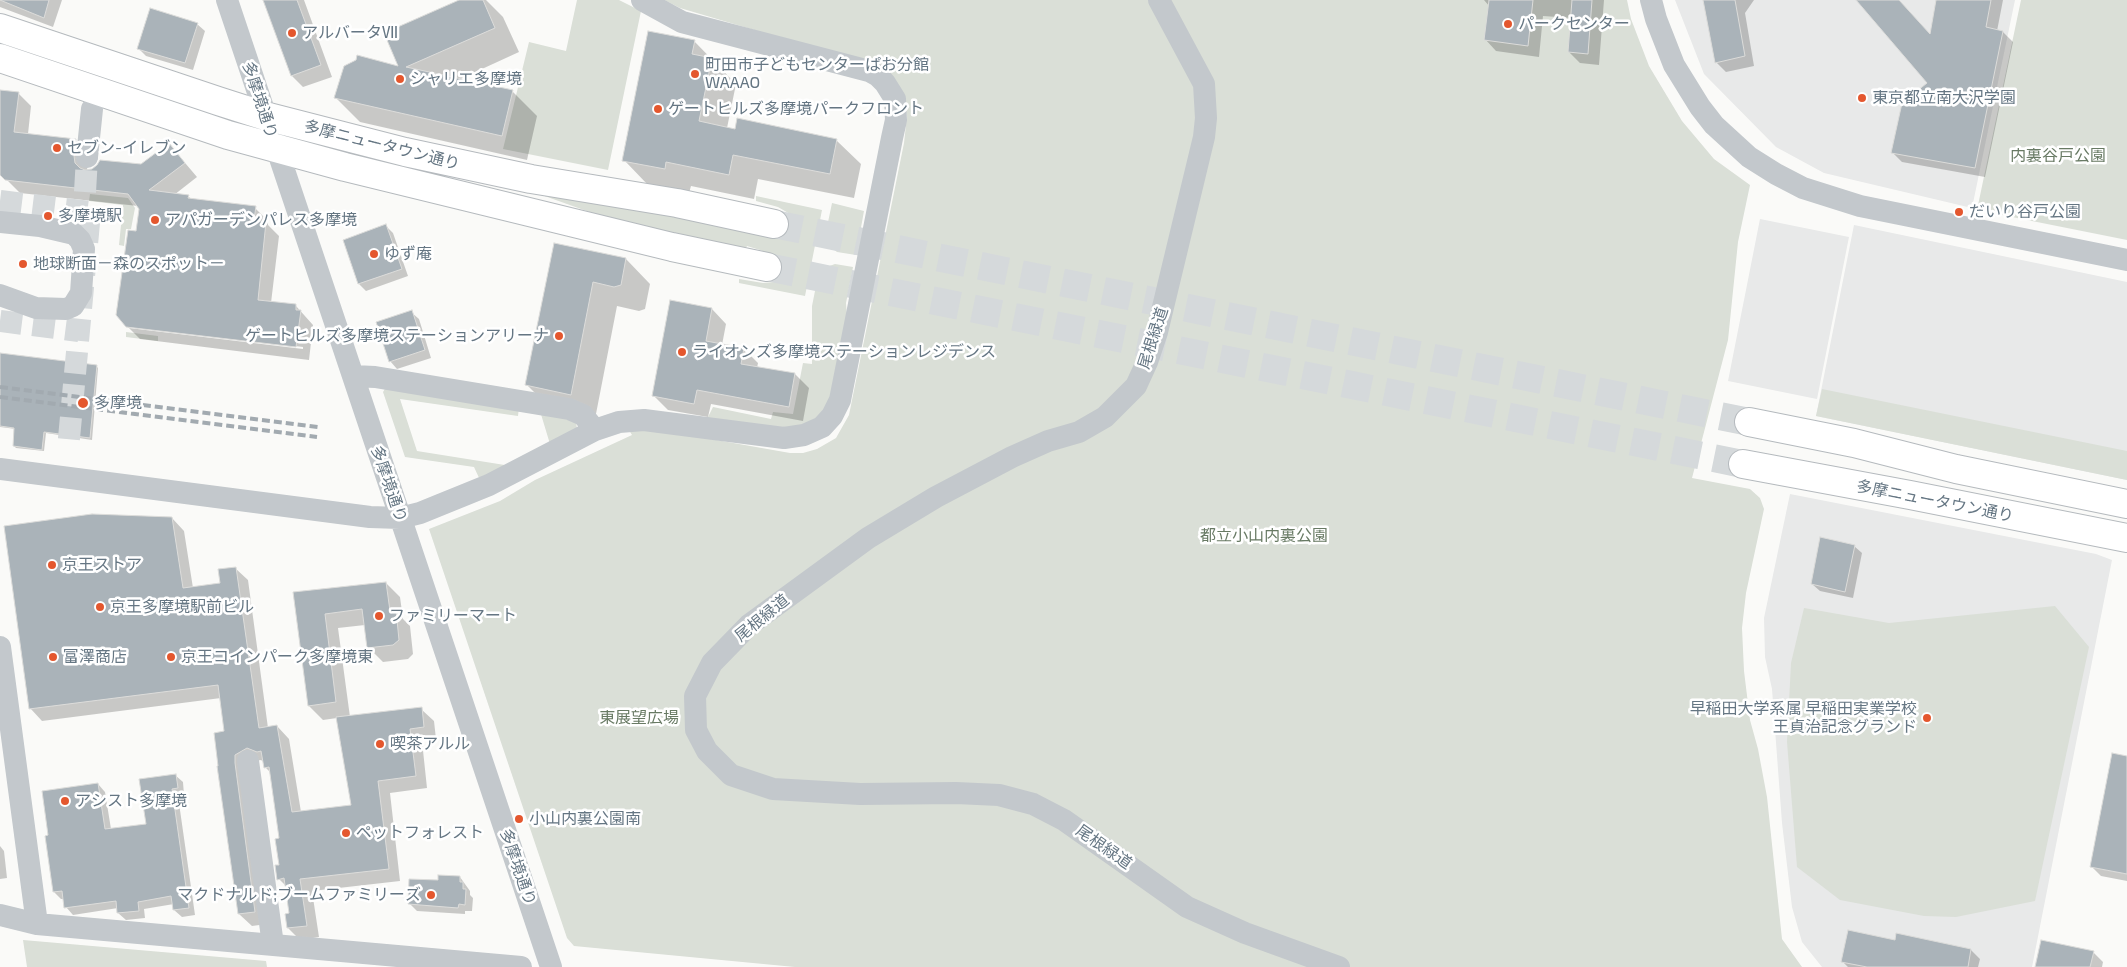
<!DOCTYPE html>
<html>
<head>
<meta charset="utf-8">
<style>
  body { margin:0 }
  canvas { display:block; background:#fafaf8 }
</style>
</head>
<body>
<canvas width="2127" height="967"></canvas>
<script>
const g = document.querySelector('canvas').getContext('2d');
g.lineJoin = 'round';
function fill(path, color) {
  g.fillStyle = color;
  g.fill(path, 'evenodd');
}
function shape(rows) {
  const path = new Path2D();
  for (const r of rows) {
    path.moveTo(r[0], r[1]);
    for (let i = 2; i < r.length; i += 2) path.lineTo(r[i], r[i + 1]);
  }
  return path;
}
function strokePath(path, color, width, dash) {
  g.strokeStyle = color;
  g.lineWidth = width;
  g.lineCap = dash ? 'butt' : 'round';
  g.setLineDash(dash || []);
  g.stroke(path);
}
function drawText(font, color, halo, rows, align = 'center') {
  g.font = font + ' "Exo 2","Noto Sans JP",sans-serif';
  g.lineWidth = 5;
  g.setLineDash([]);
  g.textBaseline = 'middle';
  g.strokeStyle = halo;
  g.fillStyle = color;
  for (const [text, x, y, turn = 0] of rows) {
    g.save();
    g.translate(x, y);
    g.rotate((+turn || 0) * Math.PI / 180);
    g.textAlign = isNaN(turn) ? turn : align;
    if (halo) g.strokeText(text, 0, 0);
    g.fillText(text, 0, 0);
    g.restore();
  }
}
fill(shape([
  [1675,0,2015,0,1972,208,1824,173,1776,147,1704,74],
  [1760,219,1849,237,1817,399,1728,381],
  [1854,225,2127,282,2127,480,1816,416],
  [1790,494,2096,554,2112,560,2032,967,1822,967,1802,942,1792,907,1782,823,1772,689,1765,657,1764,618]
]), '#e8e9e9');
fill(shape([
  [577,0,619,0,641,11,608,170,503,149,529,42,566,51],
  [664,0,1627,0,1631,19,1649,66,1682,121,1714,159,1750,185,1738,242,1728,340,1692,478,1750,489,1760,498,1764,509,1746,593,1742,628,1744,671,1750,720,1758,749,1767,797,1782,939,1802,967,795,967,574,946,567,938,429,529,500,501,535,480,632,435,629,430,654,429,790,453,803,453,817,449,836,438,849,415,904,143,907,116,902,91,849,58,680,8],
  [2021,0,2127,0,2127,240,1977,210],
  [90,194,128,198,135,208,131,229,126,229,124,246,119,245,123,205,89,201],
  [539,194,617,203,770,235,785,235,793,231,796,222,790,214,778,207,756,201,756,196,822,210,805,296,739,283,739,279,763,283,774,282,785,277,787,273,784,263,771,254,760,250,747,246,745,250,609,219],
  [832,203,864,211,856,255,837,252,830,246,826,238,827,227],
  [835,264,853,267,846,303,847,317,832,397,818,420,798,429,707,419,713,407,771,419,773,412,793,414,803,363,812,364,812,306,817,281,821,269],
  [126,332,158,336,158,341,126,337],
  [386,387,519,407,518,416,400,399,417,451,511,466,480,480,474,467,405,457,383,392],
  [1822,389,2127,451,2127,480,1816,416],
  [540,411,576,422,577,429,550,444],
  [2055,606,2089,647,2035,901,1956,917,1924,916,1840,900,1797,867,1787,742,1791,663,1804,608,1889,623],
  [23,940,266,961,267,967,27,967]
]), '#dadfd7');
fill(shape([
  [0,0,62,0,53,27,0,7],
  [263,0,304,0,332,77,303,87,292,76],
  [462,0,486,0,503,17,519,52,458,80,512,91,537,116,527,160,360,122,336,98,357,61,400,68],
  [1484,0,1604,0,1599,65,1580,63,1569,52,1572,18,1543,16,1539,57,1496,51,1485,39,1490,7],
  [1704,0,1754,0,1745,13,1754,66,1726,72,1716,62],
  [1858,0,1899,0,1931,36,1937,0,2003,0,1997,31,2003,32,2013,42,1985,177,1902,162,1892,152,1929,84],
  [197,24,205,31,193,70,146,56,138,48],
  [694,41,736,84,727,128,836,140,861,164,854,198,758,179,754,199,691,186,689,193,648,185,624,160],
  [0,91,18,93,31,106,28,134,75,140,88,153,87,171,141,166,169,144,197,177,174,195,188,196,192,200,255,208,268,221,268,225,279,236,271,303,296,306,313,325,309,360,140,339,127,326,141,209,138,206,20,193,0,173],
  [129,326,303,347,303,349,129,328],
  [386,226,393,233,408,276,366,291,359,284],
  [555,245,626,259,650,284,645,309,639,311,617,306,595,419,551,409,527,385],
  [712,309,726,324,722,345,744,349,758,363,757,368,795,374,809,388,803,421,711,404,708,417,668,410,653,395],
  [411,312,419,319,431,358,397,369,390,361],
  [0,354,96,366,98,368,92,440,46,433,44,451,16,448,14,446,16,429,0,427],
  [172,518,184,531,193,588,221,584,235,568,248,580,268,728,277,726,289,739,301,812,352,806,337,718,323,720,309,706,294,593,386,583,400,597,403,619,410,626,413,654,408,659,383,662,369,648,365,625,338,628,350,717,421,709,434,721,436,739,422,741,427,788,390,793,400,881,312,891,319,937,300,940,288,928,291,914,287,887,279,879,280,839,271,773,265,767,264,761,260,760,246,767,267,924,252,926,239,914,226,732,221,698,42,721,30,708],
  [1854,546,1862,553,1853,598,1820,591,1812,584],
  [2127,758,2127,881,2101,876,2091,866],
  [175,775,183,782,184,795,178,796,195,915,182,917,174,910,174,904,144,909,145,918,126,920,118,913,118,908,73,915,66,907,64,899,61,899,54,892,50,836,98,784,105,792,111,829,147,825],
  [0,846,4,851,7,878,0,879],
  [460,877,470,891,470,895,473,898,472,911,465,911,465,914,417,911,410,904],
  [1897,935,1971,950,1980,959,1978,967,1848,967,1843,962,1896,941],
  [2093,952,2103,962,2102,967,2037,967]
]), '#0003');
const building = shape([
  [0,0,49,0,44,18,0,0],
  [263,0,297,0,321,65,291,76,263,0],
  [459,0,483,0,495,28,406,67,513,90,502,136,334,98,344,66,356,60,357,55,398,66,384,33,459,0],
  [1489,0,1533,0,1528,46,1484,40,1489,0],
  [1572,0,1592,0,1588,54,1568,52,1572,0],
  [1703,0,1735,0,1745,56,1715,63,1703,0],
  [1856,0,1899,0,1930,34,1936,0,1991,0,1986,27,2003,31,1975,168,1891,153,1902,103,1927,83,1856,0],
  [150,8,198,23,185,63,137,49,150,8],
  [648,31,695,40,692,54,712,58,699,121,735,129,737,118,837,139,830,174,733,155,729,175,666,162,665,169,622,161,648,31],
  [0,90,19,92,14,132,76,139,74,156,75,163,80,168,85,170,92,169,97,165,100,160,141,164,169,143,185,163,149,190,189,195,188,198,256,206,254,220,266,222,258,300,296,304,296,310,301,310,296,347,126,327,116,315,128,230,136,231,139,209,128,194,5,180,0,175,0,90],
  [386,224,402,269,358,284,343,240,386,224],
  [554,243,626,258,621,285,614,287,593,282,571,395,525,385,554,243],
  [670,300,712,308,706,341,744,348,741,364,795,373,789,407,697,390,694,404,652,396,670,300],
  [412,310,425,350,389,362,376,322,412,310],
  [0,353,97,365,90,438,44,432,42,450,13,446,14,428,0,426,0,353],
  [92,514,172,517,183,588,220,583,218,569,236,567,259,728,277,725,292,812,351,805,336,717,422,707,424,727,410,729,416,776,378,781,389,869,300,879,307,926,287,928,285,914,289,913,284,878,277,880,275,865,279,865,275,839,279,838,269,767,264,768,261,751,257,752,247,748,235,755,235,763,255,912,238,914,217,766,218,766,214,733,224,731,218,685,29,709,4,526,92,514],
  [1820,537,1855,545,1845,592,1811,584,1820,537],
  [386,582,390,611,396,610,399,640,393,645,367,648,362,609,325,614,336,702,308,706,293,592,386,582],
  [2112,753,2127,756,2127,874,2090,867,2112,753],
  [176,774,178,788,172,789,189,908,173,910,171,896,138,902,139,911,117,913,116,901,64,908,62,891,53,892,45,836,48,835,42,791,98,783,105,829,146,824,139,779,176,774],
  [438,875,460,876,460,882,463,882,463,889,466,889,465,905,459,904,458,908,408,904,409,879,438,880,438,875],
  [1848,930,1895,940,1896,933,1971,949,1968,967,1867,967,1841,962,1848,930],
  [2041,940,2094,951,2090,967,2035,967,2041,940]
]);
fill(building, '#aab3b9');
strokePath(building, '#dcdcda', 1);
strokePath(shape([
  [85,192,87,157],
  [0,201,90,212,68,449],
  [0,321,79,331]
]), '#d5d9db', 22, [22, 11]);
strokePath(shape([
  [774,224,1749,422],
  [767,267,1743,464]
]), '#d5d9db', 28, [28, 14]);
const major = shape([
  [0,28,218,101,265,116,405,152,531,179,677,203,774,224],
  [0,58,228,135,345,167,672,247,767,267],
  [1749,422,1854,443,1956,469,2127,504],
  [1743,464,1910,495,2127,538]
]);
strokePath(major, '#b5babe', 30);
strokePath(shape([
  [227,0,551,967],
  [1159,0,1204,84,1206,118,1204,137,1157,332,1147,362,1136,386,1105,417,1079,432,1048,441,1012,457,936,497,868,538,749,625,712,663,695,696,696,730,707,751,731,775,773,789,860,794,956,793,999,795,1033,804,1064,820,1187,907,1245,933,1339,967],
  [1651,0,1656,19,1674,65,1700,107,1714,125,1749,157,1776,174,1803,188,1860,206,2127,260],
  [87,157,92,109],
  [0,222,40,226,74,234,80,240,84,249,81,293,73,306,66,309,36,308,0,295],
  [353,376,375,377,569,409,583,415,595,430],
  [0,469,370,517,400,518,420,513,489,485,595,430,619,422,644,420,784,438,804,435,822,427,832,416,840,400,892,138,896,120,895,99,885,83,878,76,869,71,682,22,642,0],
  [0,647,37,924],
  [248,761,273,945],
  [0,915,37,924,521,967]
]), '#c3c8cc', 22);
strokePath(major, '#fff', 28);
strokePath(shape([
  [0,387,318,427],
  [0,397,317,437]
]), '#a2aab0', 4, [8, 4]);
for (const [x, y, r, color] of [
  [1508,24,5,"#e4572e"],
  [292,33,5,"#e4572e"],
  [695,74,5,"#e4572e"],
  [400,79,5,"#e4572e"],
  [1862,98,5,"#e4572e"],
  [658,109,5,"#e4572e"],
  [57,148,5,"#e4572e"],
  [1959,212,5,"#e4572e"],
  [48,216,5,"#e4572e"],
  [155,220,5,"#e4572e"],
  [374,254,5,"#e4572e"],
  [23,264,5,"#e4572e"],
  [559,336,5,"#e4572e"],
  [682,352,5,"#e4572e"],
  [83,403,6,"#e4572e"],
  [52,565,5,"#e4572e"],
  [100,607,5,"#e4572e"],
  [379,616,5,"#e4572e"],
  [53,657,5,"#e4572e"],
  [171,657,5,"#e4572e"],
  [1927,718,5,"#e4572e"],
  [380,744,5,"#e4572e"],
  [65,801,5,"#e4572e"],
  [519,819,5,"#e4572e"],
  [346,833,5,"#e4572e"],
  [431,895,5,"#e4572e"]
]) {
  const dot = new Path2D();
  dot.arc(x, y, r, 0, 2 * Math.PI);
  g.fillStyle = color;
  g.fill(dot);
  strokePath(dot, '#fff', 2);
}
drawText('16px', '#657683', '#fff', [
  ["パークセンター",1518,24],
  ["アルバータⅦ",302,33],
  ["町田市子どもセンターぱお分館",705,65],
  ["WAAAO",705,83],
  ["シャリエ多摩境",410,79],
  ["東京都立南大沢学園",1872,98],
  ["ゲートヒルズ多摩境パークフロント",668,109],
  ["セブン-イレブン",67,148],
  ["だいり谷戸公園",1969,212],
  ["多摩境駅",58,216],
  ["アパガーデンパレス多摩境",165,220],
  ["ゆず庵",384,254],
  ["地球断面－森のスポット－",33,264],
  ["ゲートヒルズ多摩境ステーションアリーナ",549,336,"right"],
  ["ライオンズ多摩境ステーションレジデンス",692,352],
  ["多摩境",94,403],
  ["京王ストア",62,565],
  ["京王多摩境駅前ビル",110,607],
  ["ファミリーマート",389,616],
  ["富澤商店",63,657],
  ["京王コインパーク多摩境東",181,657],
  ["早稲田大学系属 早稲田実業学校",1917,709,"right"],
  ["王貞治記念グランド",1917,727,"right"],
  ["喫茶アルル",390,744],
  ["アシスト多摩境",75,801],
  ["小山内裏公園南",529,819],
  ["ペットフォレスト",356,833],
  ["マクドナルド;ブームファミリーズ",421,895,"right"]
], 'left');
drawText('16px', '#657683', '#fff', [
  ["多摩境通り",260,100,72],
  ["多摩ニュータウン通り",382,145,14],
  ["尾根緑道",1153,338,-72],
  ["多摩境通り",389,484,71],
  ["多摩ニュータウン通り",1935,501,11],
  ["尾根緑道",762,618,-39],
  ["尾根緑道",1104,847,35],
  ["多摩境通り",518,867,71]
]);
drawText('16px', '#687a64', '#fff', [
  ["内裏谷戸公園",2058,156],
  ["都立小山内裏公園",1264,536],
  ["東展望広場",639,718]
]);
</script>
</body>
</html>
